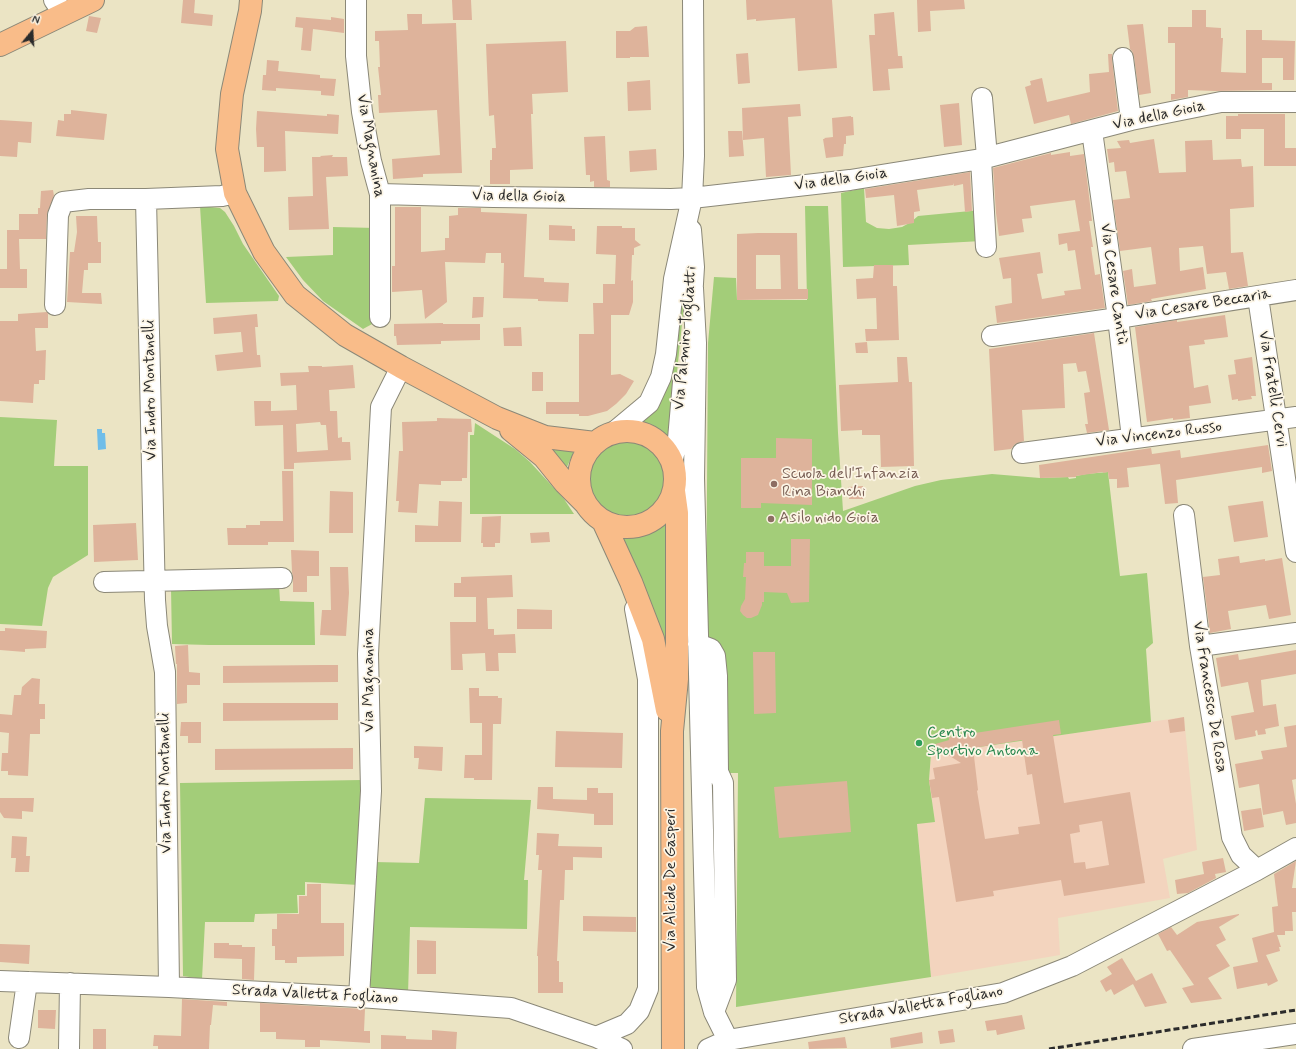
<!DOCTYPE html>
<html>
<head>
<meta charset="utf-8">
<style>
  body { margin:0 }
  #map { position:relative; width:1296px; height:1049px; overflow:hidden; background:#ebe4c4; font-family:Mynerve,sans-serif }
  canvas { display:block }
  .north { position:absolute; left:12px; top:12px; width:40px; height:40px; -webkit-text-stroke:3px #fcf5e5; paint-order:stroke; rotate:18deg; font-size:11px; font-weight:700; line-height:16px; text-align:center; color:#2b2b2b }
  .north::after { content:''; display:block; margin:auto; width:14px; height:18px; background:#2b2b2b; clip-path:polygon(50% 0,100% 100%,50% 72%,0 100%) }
</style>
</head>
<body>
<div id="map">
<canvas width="1296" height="1049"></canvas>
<div class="north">N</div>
</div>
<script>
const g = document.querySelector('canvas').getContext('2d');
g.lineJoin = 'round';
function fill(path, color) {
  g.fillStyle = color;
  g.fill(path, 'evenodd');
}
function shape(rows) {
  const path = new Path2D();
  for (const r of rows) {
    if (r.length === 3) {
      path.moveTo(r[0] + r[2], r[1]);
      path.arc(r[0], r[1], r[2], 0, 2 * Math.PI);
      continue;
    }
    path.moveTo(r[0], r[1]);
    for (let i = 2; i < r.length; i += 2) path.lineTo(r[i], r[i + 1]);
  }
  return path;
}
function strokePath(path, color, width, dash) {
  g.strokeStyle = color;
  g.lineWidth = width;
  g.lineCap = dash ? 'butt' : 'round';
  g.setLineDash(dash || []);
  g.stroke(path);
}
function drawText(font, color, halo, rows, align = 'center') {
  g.font = font + ' Mynerve,sans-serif';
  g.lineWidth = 3.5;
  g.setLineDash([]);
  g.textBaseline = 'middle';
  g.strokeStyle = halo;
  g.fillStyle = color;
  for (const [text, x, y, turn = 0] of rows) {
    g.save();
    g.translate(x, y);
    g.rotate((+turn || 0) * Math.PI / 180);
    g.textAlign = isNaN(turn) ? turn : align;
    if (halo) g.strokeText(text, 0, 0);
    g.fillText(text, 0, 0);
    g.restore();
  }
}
fill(shape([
  [1184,717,1197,850,1163,859,1170,898,1058,918,1060,955,931,977,917,823,935,822,929,780,931,754]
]), '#f3d4be');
fill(shape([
  [864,188,866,222,877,228,889,229,902,227,911,222,918,216,981,210,982,241,908,245,909,265,843,267,841,193],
  [200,206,220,208,225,212,234,226,243,244,279,296,278,301,206,303],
  [805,206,828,206,838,433,843,511,915,486,941,480,992,474,1040,478,1068,477,1069,479,1076,478,1076,476,1086,474,1108,472,1120,576,1147,573,1153,643,1146,649,1151,722,931,754,929,780,935,822,917,824,931,977,736,1007,738,773,730,773,725,769,712,641,706,633,708,343,714,277,736,278,737,300,807,300],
  [333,227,376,228,374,323,363,329,323,301,303,280,286,257,333,255],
  [682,301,684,304,670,440,651,427,641,423,651,411,679,302],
  [0,417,57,420,54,466,88,466,88,555,53,577,48,588,42,626,0,624],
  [475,423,515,449,530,462,564,499,574,514,470,514,470,435,474,435],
  [627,479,38],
  [552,448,574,451,567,467,566,468,550,451],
  [668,516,673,665,615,533,635,533,653,528],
  [279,585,280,601,314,602,315,645,209,645,172,644,171,588],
  [362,780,359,885,305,882,305,895,297,895,298,913,255,914,254,922,205,922,202,979,183,976,180,783],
  [425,798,531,800,524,880,528,880,527,929,410,927,408,994,376,992,371,988,369,982,374,862,419,863]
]), '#a3cd79');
fill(shape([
  [97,429,102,429,102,433,105,433,106,449,98,450]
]), '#6fbde9');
fill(shape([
  [183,0,195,0,194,13,213,15,212,26,181,23],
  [452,0,471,0,472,20,453,20],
  [746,0,832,0,837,68,798,71,795,18,756,21,756,19,747,20],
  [917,0,964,0,965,9,930,11,931,31,918,32],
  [1192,10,1206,10,1206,27,1221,28,1221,38,1223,38,1221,72,1246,73,1246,30,1262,30,1262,40,1295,41,1294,80,1283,80,1283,58,1262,58,1262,83,1272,83,1272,90,1215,91,1188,90,1188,97,1171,100,1171,94,1175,94,1175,43,1168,43,1168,27,1192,27],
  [894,12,898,56,902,56,903,68,888,69,890,90,873,91,869,35,875,35,874,14],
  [407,14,422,14,422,24,456,23,462,173,423,174,423,177,393,179,392,159,440,155,437,110,379,113,378,95,381,95,378,67,380,67,379,41,375,41,375,31,408,30],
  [89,16,101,18,97,33,86,31],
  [296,17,331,20,331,17,344,19,344,33,313,29,311,51,301,50,303,28,295,27],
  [1143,24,1151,93,1139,95,1134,57,1132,51,1130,49,1127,25],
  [647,26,649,57,630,57,630,58,616,58,616,31,630,31,635,27],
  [566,41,568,92,532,94,533,114,531,114,533,169,510,170,510,184,490,184,490,160,492,160,492,148,496,148,494,115,489,116,486,44],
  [748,53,750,83,738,84,736,54],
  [1108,54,1112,54,1112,59,1118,111,1071,124,1069,115,1034,124,1025,87,1031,85,1030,81,1042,78,1047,102,1090,92,1089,74,1109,72],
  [267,60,279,61,278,71,320,75,320,78,336,79,334,96,321,95,321,91,276,88,276,91,262,90,263,75,266,75],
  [650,80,651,110,628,111,627,82],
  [959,103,962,145,944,147,940,105],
  [800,104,801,116,788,117,791,175,766,177,764,138,743,140,742,108],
  [71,110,107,114,104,140,56,136,58,120,64,121,64,114,71,114],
  [257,111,327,116,327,114,339,115,338,134,285,131,286,171,264,172,264,147,257,147,256,129],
  [1238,114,1285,114,1285,148,1296,148,1296,166,1264,166,1264,129,1241,129,1241,139,1226,139,1226,116,1238,116],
  [851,116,851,117,853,117,854,135,846,136,846,144,844,144,843,156,826,158,823,139,825,139,824,138,833,137,832,118],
  [0,120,32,122,31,143,18,142,17,157,0,156],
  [728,131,742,131,744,156,729,157],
  [605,136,607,180,610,181,610,187,594,187,594,181,590,182,590,175,586,175,584,137],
  [1154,139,1159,173,1186,172,1185,141,1212,140,1213,160,1241,159,1242,167,1253,166,1254,207,1230,209,1231,253,1243,252,1248,286,1229,289,1226,272,1207,274,1203,246,1179,248,1180,271,1203,267,1206,289,1151,299,1152,301,1128,305,1123,271,1132,269,1134,287,1156,284,1151,247,1120,251,1113,200,1130,198,1126,171,1115,172,1114,162,1109,163,1107,149,1121,148,1117,141,1129,140,1130,143],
  [656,149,657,170,630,172,629,151],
  [1070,152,1070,156,1084,154,1092,221,1089,221,1093,247,1091,247,1095,275,1100,274,1105,308,997,323,995,306,1012,303,1011,278,1003,279,999,258,1040,252,1043,273,1037,274,1042,299,1065,295,1064,291,1081,289,1075,250,1068,251,1067,243,1059,245,1058,234,1080,231,1075,200,1030,206,1032,218,1022,219,1024,232,999,236,996,213,993,168,1051,153,1051,155],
  [333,155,332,157,347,157,348,176,326,177,329,229,289,230,288,197,313,196,312,157,321,157,320,156],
  [970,172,972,211,965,212,963,184,954,186,953,183,953,185,917,190,920,211,914,212,914,223,897,226,894,195,866,198,865,189],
  [53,190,54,196,47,214,46,239,19,239,20,269,27,269,27,288,0,288,0,269,7,269,7,230,19,230,19,214,38,214,38,208,40,208,41,191],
  [395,207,421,207,421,252,445,250,445,238,449,238,449,216,458,215,458,208,481,208,481,212,527,214,524,277,544,278,544,282,569,283,568,302,538,301,538,299,503,298,504,263,501,263,501,253,486,253,485,263,445,262,447,302,425,319,422,290,392,292,392,266,395,266],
  [76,216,97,216,98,242,101,242,101,263,88,263,88,270,84,270,82,293,101,293,102,304,67,302,70,252,74,252,77,232],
  [549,225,572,226,572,229,575,229,575,241,549,240],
  [597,226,622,226,622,228,635,228,635,240,641,245,634,248,634,255,632,255,631,281,633,280,633,302,629,315,611,315,611,375,620,374,634,381,626,394,616,404,607,411,588,416,579,416,579,414,546,414,546,402,579,402,579,334,594,334,593,303,603,303,603,284,615,284,616,255,596,254],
  [758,233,797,233,798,289,808,289,808,299,737,300,737,234],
  [756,255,780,255,781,289,756,289],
  [874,265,893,265,893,286,897,286,899,340,866,341,865,329,877,329,876,298,857,299,856,279,873,278],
  [473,297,484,297,483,317,472,318],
  [47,312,48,314,48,328,35,328,36,351,46,350,45,380,39,380,39,384,34,384,33,403,0,401,0,321,18,321,18,314],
  [257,314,258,327,255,327,257,355,260,355,261,367,217,371,215,355,243,352,241,332,214,334,213,318],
  [1225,315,1228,337,1204,340,1205,344,1189,346,1194,388,1208,385,1211,403,1189,406,1190,418,1173,420,1173,418,1147,422,1135,327,1177,320,1177,322],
  [443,323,443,324,480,324,480,340,441,341,441,344,397,345,396,336,394,336,394,324],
  [521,327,522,346,504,346,503,328],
  [1094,333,1109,430,1087,433,1085,424,1088,424,1084,393,1090,392,1086,371,1078,372,1076,363,1063,364,1065,408,1022,410,1024,441,1015,444,1011,449,994,451,989,349],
  [867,342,868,353,856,353,855,343],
  [897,357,907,357,909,382,912,382,914,466,881,467,880,435,862,435,862,430,841,431,839,385,898,382],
  [1252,357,1256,396,1251,396,1252,399,1238,401,1238,399,1232,400,1228,375,1236,374,1234,360],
  [353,365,355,388,329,390,330,411,337,411,338,438,342,437,342,442,350,442,351,460,294,463,294,469,284,469,283,425,255,426,254,401,271,401,271,411,297,410,296,385,281,386,280,373,309,372,308,366,322,366,322,367],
  [320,422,321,425,326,425,328,450,297,452,296,424],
  [532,372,543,372,543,391,532,391],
  [437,418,471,419,472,432,468,432,467,478,462,478,462,481,441,481,441,485,419,484,417,513,398,512,399,501,396,501,399,451,403,451,402,422,437,421],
  [776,438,812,439,812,505,761,503,761,508,741,508,741,458,776,458],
  [1268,445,1272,471,1262,473,1262,467,1176,480,1178,503,1165,504,1160,464,1127,468,1129,487,1117,488,1117,479,1109,479,1108,472,1103,473,1103,472,1076,476,1076,477,1040,478,1039,465,1151,448,1152,454,1180,450,1181,458],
  [282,471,293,471,294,542,268,542,268,545,228,545,227,528,246,528,246,525,260,525,260,521,283,521],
  [863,486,863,499,849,499,848,487],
  [330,491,353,492,353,533,329,533],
  [439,501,462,502,461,542,415,542,415,525,438,526],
  [1263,501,1268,537,1234,542,1228,506],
  [501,516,500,543,495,543,495,547,483,547,483,543,481,543,482,517],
  [136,523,138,560,94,562,93,525],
  [549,532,550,542,531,543,530,533],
  [791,539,810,539,809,602,791,603,787,593,764,592,764,602,762,602,762,605,758,615,751,618,747,618,743,615,740,611,741,606,745,599,746,577,743,577,744,563,746,563,746,552,764,552,764,566,791,566],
  [291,550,319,551,319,576,307,576,307,592,293,592,293,577,292,572],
  [1239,556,1240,563,1265,559,1265,561,1282,558,1291,615,1269,619,1266,605,1228,611,1231,629,1210,633,1203,577,1220,575,1218,559],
  [330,567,348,567,349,593,346,636,320,635,322,610,331,610],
  [512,575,513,597,487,598,488,629,494,629,494,635,515,634,516,653,498,653,499,671,486,671,485,653,462,654,463,670,451,670,450,622,476,622,476,597,454,597,454,583,461,583,461,577],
  [517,609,552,610,552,629,517,629],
  [5,628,47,631,46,648,25,649,25,652,0,650,0,631,5,631],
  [188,645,189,672,200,673,200,685,187,685,187,703,177,704,177,664,176,664,175,646],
  [1296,650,1296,674,1261,680,1263,706,1276,704,1279,726,1265,729,1266,734,1258,735,1257,730,1255,731,1256,736,1235,740,1231,716,1254,712,1248,682,1221,687,1216,658,1238,654,1239,660],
  [753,652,775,652,776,713,754,714],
  [321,665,338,665,338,682,223,683,223,666],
  [32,678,40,679,39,704,45,704,45,719,40,719,40,734,30,734,28,776,8,775,8,771,1,771,2,753,8,753,9,733,0,732,0,714,12,715,14,695,21,695,22,687],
  [469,688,479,688,479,696,498,696,498,698,502,698,501,724,493,724,492,780,474,780,474,778,464,778,465,755,482,755,482,723,470,723],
  [223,703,338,703,338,720,223,721],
  [1184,717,1185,731,1170,733,1168,720],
  [1059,720,1061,734,1053,735,1064,803,1130,792,1145,883,1064,896,1061,880,993,891,994,896,956,902,939,797,932,798,929,780,935,779,933,768,961,763,932,745,949,740,949,737],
  [1022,740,1027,775,1032,774,1040,824,1018,827,1019,834,985,839,977,791,978,790,973,748],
  [1102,821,1109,865,1086,869,1085,862,1074,863,1070,834,1080,832,1079,825],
  [181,722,201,722,201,743,188,743,188,736,180,736],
  [1296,725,1296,779,1292,780,1296,804,1296,823,1286,825,1283,811,1263,815,1259,784,1239,788,1235,764,1263,759,1261,751,1287,747,1284,727],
  [556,731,623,733,622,768,555,767],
  [414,746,443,747,442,771,418,769,419,758,414,758],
  [353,748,353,769,215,770,215,749],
  [847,781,851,832,779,838,774,787],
  [538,787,553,787,553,799,587,800,587,788,598,788,598,793,613,793,613,825,594,825,594,814,537,809],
  [0,798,34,798,33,812,22,811,22,819,4,818,0,812],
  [1261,808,1264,827,1244,831,1241,811],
  [537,833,559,834,558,846,602,847,602,858,573,857,573,870,565,870,564,900,560,900,557,961,559,961,559,982,563,982,563,993,538,993,538,956,537,956,542,870,538,870,539,855,536,855],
  [12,836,27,837,26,856,30,856,29,872,15,872,16,858,11,858],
  [1223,858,1226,872,1215,874,1216,878,1188,893,1177,894,1175,880,1204,874,1202,862],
  [1296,861,1292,888,1296,888,1296,912,1292,912,1293,931,1285,931,1285,935,1277,935,1281,947,1279,947,1280,951,1266,955,1278,981,1268,986,1267,983,1237,989,1233,967,1258,962,1252,938,1274,932,1272,907,1278,906,1274,874],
  [307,884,321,884,321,923,344,923,344,956,297,957,297,963,285,963,285,960,275,960,275,946,272,946,272,929,277,929,277,914,299,914,299,896,307,896],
  [1239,914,1239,915,1219,927,1226,940,1216,945,1230,966,1208,978,1222,999,1191,1003,1182,988,1194,985,1170,950,1167,951,1158,934,1171,927,1177,935,1197,922],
  [583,916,636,917,636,932,583,931],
  [417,940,436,941,436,974,417,974],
  [214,943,229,943,229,945,242,945,242,947,255,947,254,980,242,979,242,959,214,958],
  [0,944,30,945,29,964,0,962],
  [1122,958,1136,981,1152,973,1167,1003,1145,1007,1133,984,1114,995,1111,989,1106,992,1100,981,1112,974,1107,967],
  [182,999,227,1002,227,1006,213,1005,211,1025,210,1025,209,1049,158,1049,158,1046,153,1046,154,1035,181,1036],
  [260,1003,365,1009,364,1031,370,1031,370,1043,320,1040,320,1047,305,1047,305,1040,276,1039,276,1032,260,1032],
  [38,1010,56,1010,55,1029,38,1028],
  [1022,1015,1025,1029,997,1035,996,1030,987,1031,985,1021],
  [93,1029,106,1029,106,1049,93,1049],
  [953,1029,955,1042,940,1044,938,1031],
  [432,1030,457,1032,456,1049,381,1049,381,1035,406,1036,406,1039,432,1040],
  [922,1032,923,1043,891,1048,890,1038],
  [845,1037,847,1048,809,1049,808,1042]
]), '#deb39b');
const minor = shape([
  [54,0,64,14],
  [356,0,356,56,362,112,371,161,380,194,380,317],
  [1123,58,1131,120],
  [982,98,987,157],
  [1092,131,1118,318,1132,438],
  [981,159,986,247],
  [380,194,493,197,671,199,692,198,850,180,981,159,1131,120,1221,102,1296,102],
  [146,199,155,600,157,626,165,672,169,987],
  [691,230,694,267,692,300],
  [693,288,696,343,694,478,707,987,714,1012,728,1040],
  [1258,297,1296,552],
  [55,305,58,215,63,202,89,199,146,199,222,196,235,193],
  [992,336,1118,318,1296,290],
  [613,433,649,403,661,377,666,354,674,279,692,198,694,156,693,0],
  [1022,453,1296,417],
  [672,462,678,439,683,382],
  [1184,515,1200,646,1232,837,1241,855,1257,870],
  [104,582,282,578],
  [698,644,711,649,715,656,717,676,718,772,723,783,726,980,714,1012],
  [1200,646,1296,633],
  [0,981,169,987,359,997,511,1008,596,1037,622,1049],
  [359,997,371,791,368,654,381,407,401,367],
  [596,1037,627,1024,639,1011,648,989,648,679,635,609],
  [19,1038,27,982],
  [69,1049,70,983],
  [708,1049,728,1040,1003,993,1072,966,1257,870,1296,848],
  [1193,1049,1296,1034]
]);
const major = shape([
  [251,0,250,11,232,94,227,149,235,193,264,252,295,295,345,335,401,367,497,418,545,437,595,443],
  [0,45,93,0],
  [511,430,544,457,565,483,585,503],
  [627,479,48],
  [603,521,631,582,653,639,667,710],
  [673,1049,672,731,677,679,677,513,674,491]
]);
strokePath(minor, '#8b8878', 22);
strokePath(major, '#8b8878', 24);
strokePath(minor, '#fff', 20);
strokePath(major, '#f9bc89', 22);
strokePath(shape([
  [1049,1049,1296,1010]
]), '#2b2b2b', 3, [6, 3]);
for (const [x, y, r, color] of [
  [774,484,4,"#8d6e63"],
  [771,519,4,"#8d6e63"],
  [919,743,4,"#2e9e5b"]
]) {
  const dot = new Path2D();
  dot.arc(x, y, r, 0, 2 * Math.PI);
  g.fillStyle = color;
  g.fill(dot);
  strokePath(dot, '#fcf5e5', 1.5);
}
drawText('16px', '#2b2b2b', '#fcf5e5', [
  ["Via della Gioia",1159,116,-12],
  ["Via Magnanina",370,146,80],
  ["Via della Gioia",841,180,-8],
  ["Via della Gioia",519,197,1],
  ["Via Cesare Cantù",1113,284,82],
  ["Via Cesare Beccaria",1203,305,-9],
  ["Via Palmiro Togliatti",686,338,-85],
  ["Via Fratelli Cervi",1272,389,81],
  ["Via Indro Montanelli",151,390,-91],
  ["Via Vincenzo Russo",1159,435,-7],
  ["Via Magnanina",370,680,-90],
  ["Via Francesco De Rosa",1209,697,81],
  ["Via Indro Montanelli",166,783,-91],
  ["Via Alcide De Gasperi",672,880,-90],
  ["Strada Valletta Fogliano",315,995,3],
  ["Strada Valletta Fogliano",921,1006,-10]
]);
drawText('16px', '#785e54', '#fcf5e5', [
  ["Scuola dell'Infanzia",782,475],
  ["Rina Bianchi",782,493],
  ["Asilo nido Gioia",779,519]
], 'left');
drawText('16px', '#27864d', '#fcf5e5', [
  ["Centro",927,734],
  ["Sportivo Antona",927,752]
], 'left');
</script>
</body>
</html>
